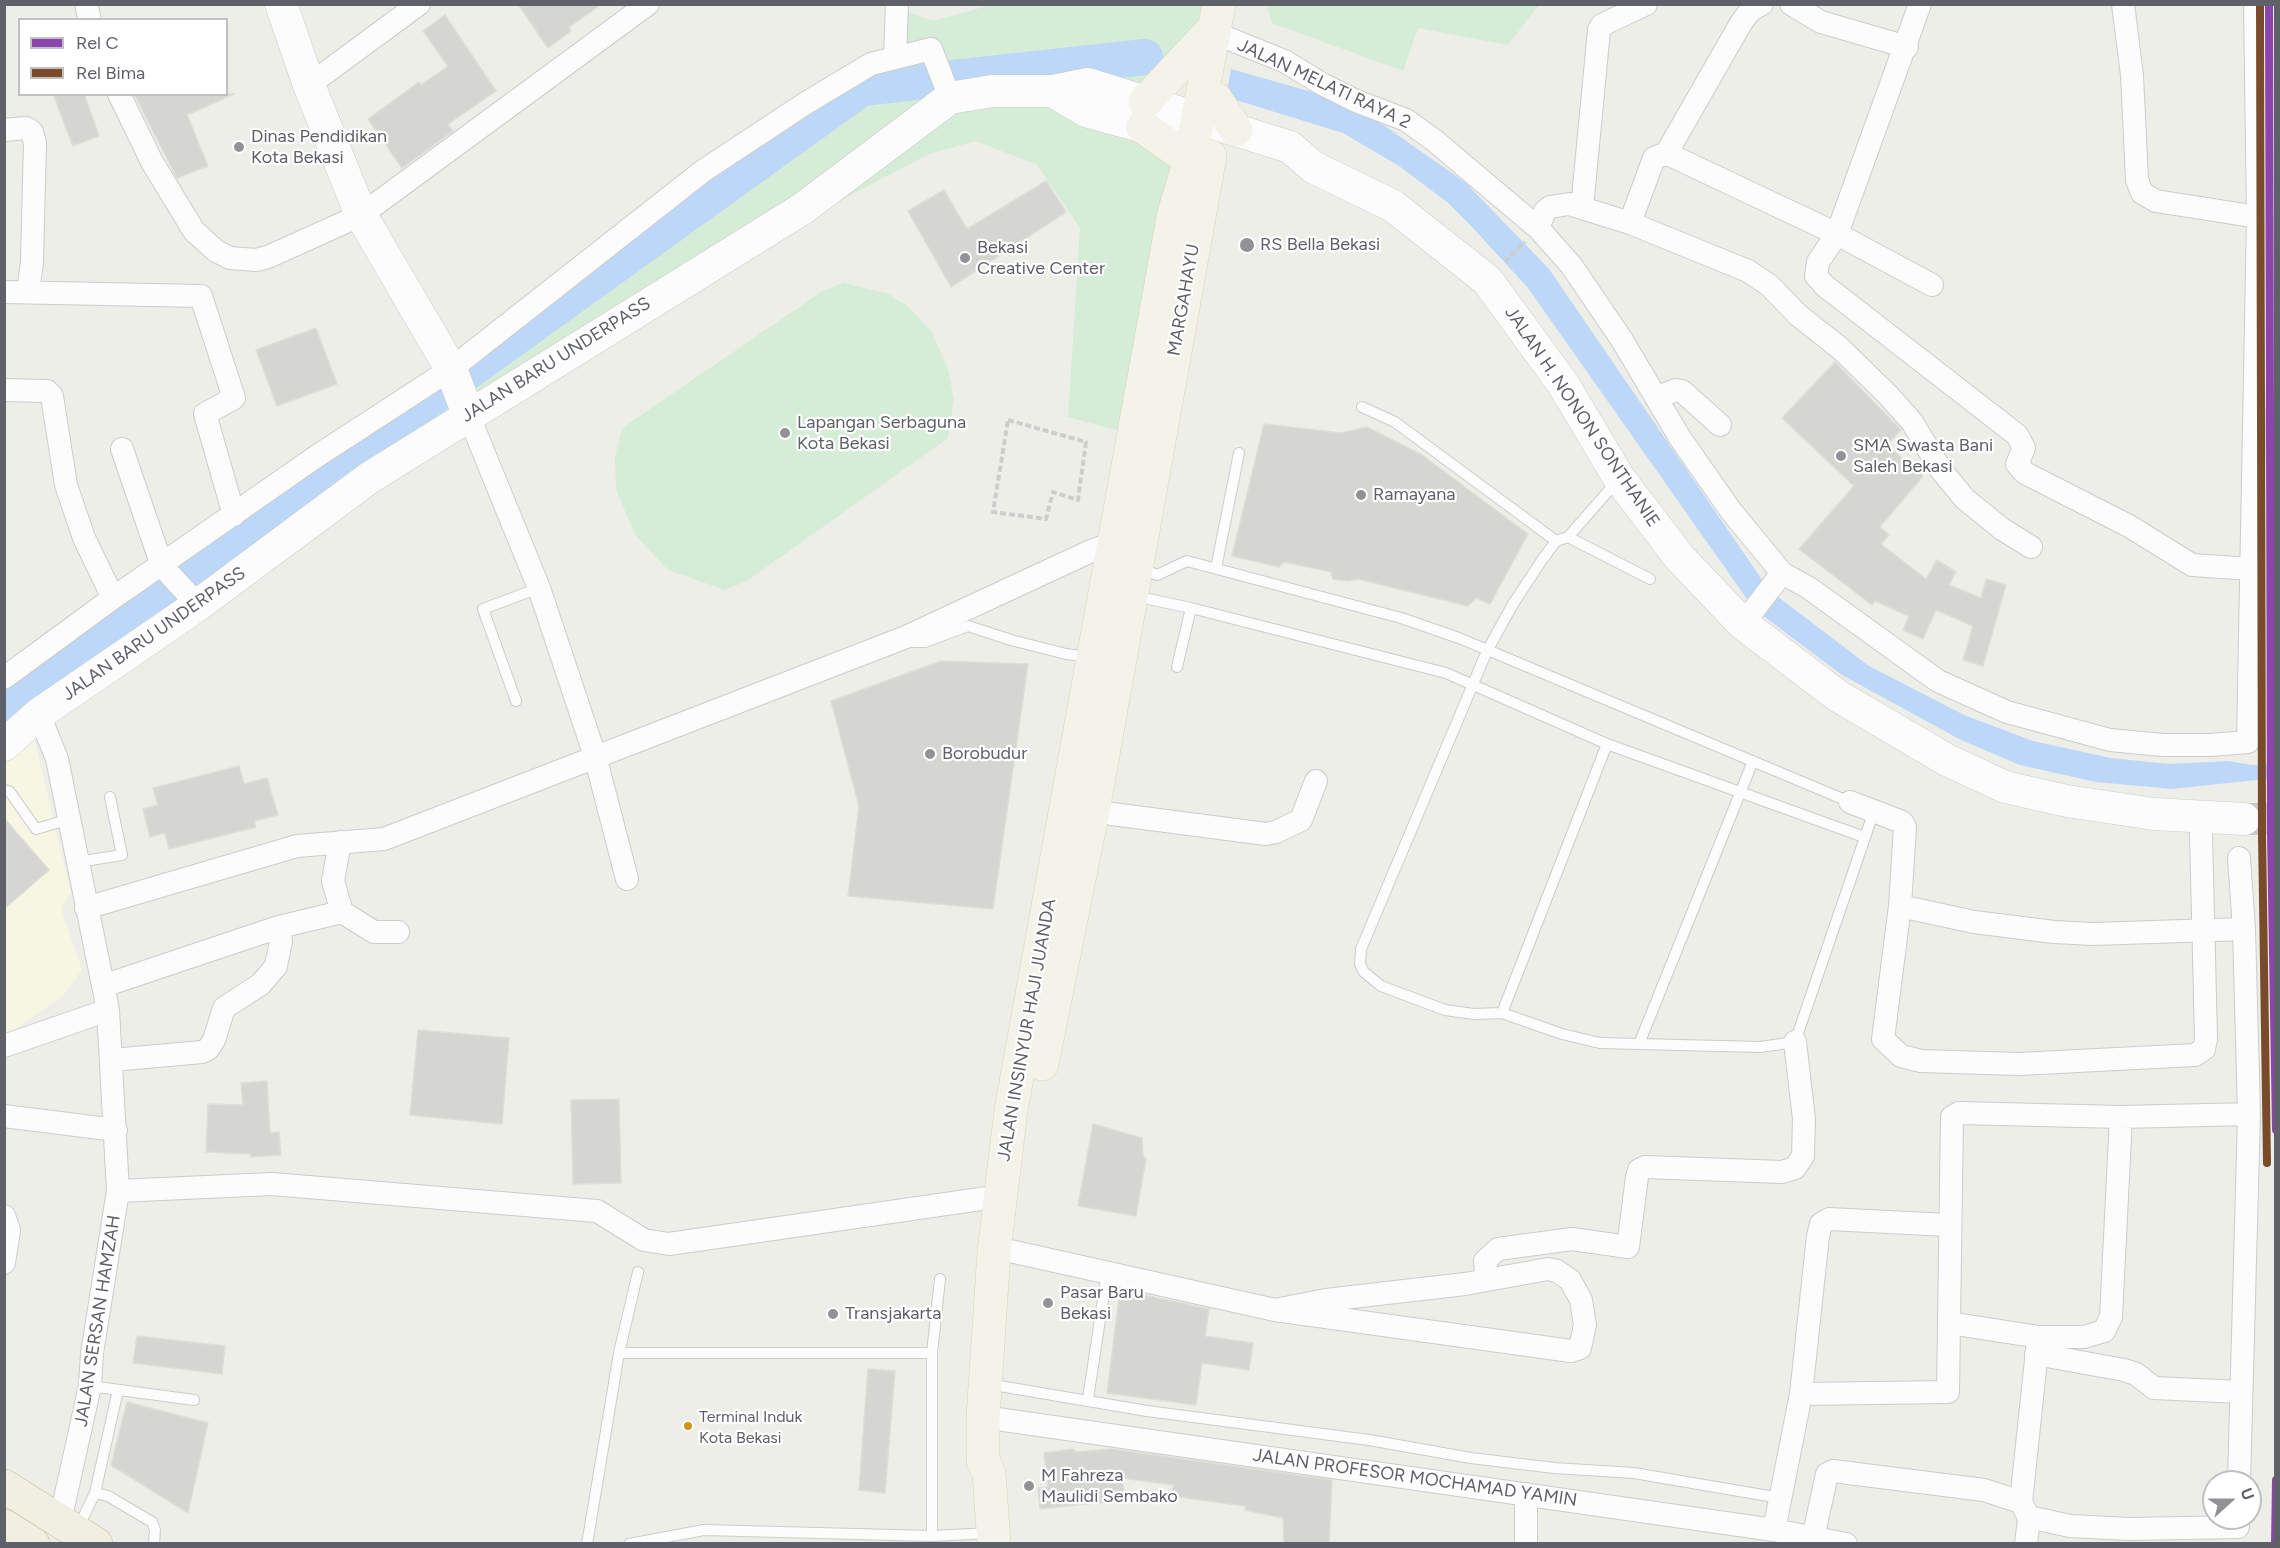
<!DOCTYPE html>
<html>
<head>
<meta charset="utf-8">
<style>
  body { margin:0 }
  #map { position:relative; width:2280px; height:1548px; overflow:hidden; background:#eeeee9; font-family:Figtree,sans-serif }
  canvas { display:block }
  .frame { position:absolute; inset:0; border:6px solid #5e6168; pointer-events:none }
  .legend { position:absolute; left:18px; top:18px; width:210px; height:78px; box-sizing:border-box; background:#fff; border:2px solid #bfc0c3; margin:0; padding:8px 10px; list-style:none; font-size:18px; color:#5e6168 }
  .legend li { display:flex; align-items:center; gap:12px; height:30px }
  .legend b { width:30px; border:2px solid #bfc0c3 }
  .north { position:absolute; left:2202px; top:1470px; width:60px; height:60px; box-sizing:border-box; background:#fff; border:2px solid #bfc0c3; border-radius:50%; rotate:69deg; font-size:16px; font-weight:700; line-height:24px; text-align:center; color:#5e6168 }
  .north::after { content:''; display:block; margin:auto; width:21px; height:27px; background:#909295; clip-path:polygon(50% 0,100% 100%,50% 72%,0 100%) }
</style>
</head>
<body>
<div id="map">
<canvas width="2280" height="1548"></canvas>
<div class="frame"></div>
<ul class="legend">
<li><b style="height:8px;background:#8e44ad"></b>Rel C</li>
<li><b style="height:8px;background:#7a4b2a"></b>Rel Bima</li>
</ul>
<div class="north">U</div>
</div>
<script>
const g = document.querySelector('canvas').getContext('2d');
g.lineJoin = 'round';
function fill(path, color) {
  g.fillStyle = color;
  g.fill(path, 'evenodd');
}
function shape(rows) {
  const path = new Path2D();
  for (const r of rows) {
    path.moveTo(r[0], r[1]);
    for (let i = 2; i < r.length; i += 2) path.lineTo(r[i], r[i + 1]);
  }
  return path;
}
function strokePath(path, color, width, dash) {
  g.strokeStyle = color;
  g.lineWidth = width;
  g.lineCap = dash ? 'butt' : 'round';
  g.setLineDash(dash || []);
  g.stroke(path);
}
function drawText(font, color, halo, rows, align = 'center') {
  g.font = font + ' Figtree,sans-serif';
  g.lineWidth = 4.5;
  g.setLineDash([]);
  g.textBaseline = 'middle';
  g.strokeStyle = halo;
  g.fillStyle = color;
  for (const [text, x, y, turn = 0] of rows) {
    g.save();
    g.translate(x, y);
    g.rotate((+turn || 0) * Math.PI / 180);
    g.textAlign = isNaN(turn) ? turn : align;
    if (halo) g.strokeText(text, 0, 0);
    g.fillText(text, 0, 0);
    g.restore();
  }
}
fill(shape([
  [33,734,71,893,61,908,82,970,63,996,5,1036,4,758]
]), '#f7f6e2');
fill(shape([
  [991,5,1219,5,1145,102,1190,160,1134,435,1068,417,1080,228,1037,165,976,141,929,154,834,204,736,248,5,745,4,678,234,515,703,171,895,57,897,8,933,21],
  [1262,5,1539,4,1539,5,1508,45,1418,28,1403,71,1272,23,1267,6],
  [844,283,889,294,907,306,932,332,948,369,954,400,948,438,747,581,725,590,668,570,635,535,616,489,615,457,622,428,824,290]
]), '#d5ecd6');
fill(shape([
  [1231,69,1326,96,1382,124,1466,183,1549,269,1769,590,1869,666,1964,715,2033,741,2111,758,2169,764,2228,761,2252,765,2275,764,2275,778,2172,789,2096,782,2020,765,1961,740,1842,675,1754,609,1528,288,1473,228,1447,202,1399,166,1343,133,1226,97]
]), '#bdd7f8');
strokePath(shape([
  [4,706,862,88,1145,57]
]), '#bdd7f8', 36);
const building = shape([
  [518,4,602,4,569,27,571,31,548,48,518,4],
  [445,15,496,91,448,124,453,131,402,168,368,119,419,82,421,85,448,66,423,31,445,15],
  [53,94,84,94,99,136,73,146,53,94],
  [134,94,234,94,187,115,208,166,177,178,134,94],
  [1046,181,1066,212,951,287,908,211,944,190,967,229,1046,181],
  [316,328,337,384,277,406,256,350,316,328],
  [1835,362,1901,430,1887,445,1923,476,1880,527,1889,535,1881,544,1926,579,1937,560,1956,572,1949,585,1981,598,1986,579,2006,585,1983,666,1963,660,1973,626,1936,610,1923,639,1903,630,1909,616,1875,601,1872,605,1799,549,1854,486,1782,418,1835,362],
  [1264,424,1341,433,1367,427,1422,455,1528,534,1490,604,1476,598,1468,606,1358,579,1349,581,1333,579,1331,572,1284,562,1279,567,1232,556,1264,424],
  [941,661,1028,664,993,909,848,896,859,806,831,701,941,661],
  [239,766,244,784,267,778,278,815,254,821,256,827,169,849,165,833,150,837,143,809,158,805,153,788,239,766],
  [4,818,49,870,4,909,4,818],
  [418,1030,509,1038,502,1124,410,1115,418,1030],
  [267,1081,270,1133,279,1132,281,1155,251,1157,251,1154,206,1152,208,1104,243,1105,241,1083,267,1081],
  [619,1099,621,1183,573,1184,571,1100,619,1099],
  [1093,1124,1142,1138,1143,1157,1146,1158,1136,1216,1078,1206,1093,1124],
  [1120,1290,1209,1309,1205,1336,1253,1343,1249,1370,1202,1363,1196,1405,1107,1393,1120,1290],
  [137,1336,225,1346,222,1374,133,1363,137,1336],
  [868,1369,895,1371,885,1493,859,1490,868,1369],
  [127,1402,208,1423,188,1513,111,1465,127,1402],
  [1074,1449,1075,1452,1112,1449,1332,1480,1329,1544,1284,1544,1283,1518,1245,1510,1245,1506,1172,1496,1173,1485,1122,1478,1125,1500,1040,1509,1038,1488,1048,1487,1044,1453,1074,1449]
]);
fill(building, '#d5d5d2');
strokePath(building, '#deded8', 1.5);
strokePath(shape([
  [2244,819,2276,819]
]), '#cacbc9', 32, [32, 16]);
const lane = shape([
  [1362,407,1395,422,1556,541],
  [1618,480,1568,537,1556,541,1542,560,1513,604,1487,651,1361,949,1360,964,1364,972,1381,986,1445,1010,1474,1014,1502,1013,1562,1034,1600,1043,1760,1047,1795,1042,1874,811],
  [1568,537,1650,579],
  [1139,567,1157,575,1187,561,1401,618,1459,638,1850,802],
  [1216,568,1239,453],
  [1134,596,1191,608,1446,673,1607,744,1864,837],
  [909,639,914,642,925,642,968,626,1011,640,1066,654,1089,657],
  [1177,667,1191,608],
  [516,701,483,609,539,588],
  [4,790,10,792,36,829,70,819],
  [78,862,122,855,110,797],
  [1502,1013,1607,744],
  [1639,1044,1753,761],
  [619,1353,932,1353],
  [988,1384,1147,1411,1369,1440,1471,1458,1554,1468,1634,1473,1780,1498],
  [90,1386,194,1400],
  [1088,1399,1107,1273],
  [95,1493,118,1390],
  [78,1528,95,1493,108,1496,152,1522,155,1530,154,1544],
  [932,1536,932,1353,940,1279],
  [587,1544,619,1353,638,1272],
  [629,1544,704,1530,932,1536,990,1533]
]);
const street = shape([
  [86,4,90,20],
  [1791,4,1821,22,1907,47],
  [1920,4,1837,234,1818,262,1816,276,1825,286,2017,435,2024,448,2017,464,2025,473,2129,526,2192,565,2253,569],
  [2123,4,2132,75,2137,180,2142,193,2156,201,2258,217],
  [1227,38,1284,61,1322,84,1356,101,1406,120,1435,141,1538,228,1571,265,1622,340,1680,438,1731,511,1782,573,1809,588,1938,681,2007,712,2110,740,2163,745,2210,745,2248,742,2258,217,2255,4],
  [895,57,897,4],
  [309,85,419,4],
  [119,94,152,162,194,231,216,251,230,258,256,260,268,257,361,215,648,4],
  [4,130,26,128,32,132,35,143,32,262,28,292],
  [1666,154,1741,23,1750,11,1762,4],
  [1582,208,1599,30,1602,25,1646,4],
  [1630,223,1654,158,1661,155,1670,155,1837,234,1932,285],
  [1538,228,1545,211,1550,207,1569,204,1630,223,1748,271,1769,285,1798,315,1841,349,1888,395,1912,422,1941,470,1965,499,2002,529,2031,547],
  [4,292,201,296,234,398,205,414,234,515],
  [4,390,47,391,52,396,66,485,84,538,113,598],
  [1656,398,1676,390,1682,391,1720,425],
  [468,414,539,588,595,756,627,879],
  [122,449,162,566,198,605],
  [1743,624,1782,573],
  [4,678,113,598,317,456,451,369,703,171,806,103,871,64,931,49,950,98],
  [39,714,57,759,108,1010,118,1191,92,1353,90,1386,60,1521],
  [1850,802,1902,822,1905,827,1900,906,1974,922,2054,932,2093,934,2244,929],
  [1112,814,1266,834,1276,832,1301,820,1316,781],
  [340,842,333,881,342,912],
  [2239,858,2244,929,2249,1114,2239,1482],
  [1900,906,1883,1039,1901,1056,1921,1061,2019,1064,2195,1055,2204,1049,2206,1039,2201,833],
  [86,908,297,846,384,839,906,637,1091,551,1102,547,1127,553],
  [103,986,279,927],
  [4,1046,108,1010],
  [112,1060,202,1052,208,1049,214,1040,224,1008,261,984,276,966,281,941,279,927,342,912,374,932,398,932],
  [4,1116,116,1130],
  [118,1191,272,1184,597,1211,644,1240,669,1244,1001,1196],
  [4,1216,9,1230,4,1263],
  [994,1252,1010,1251,1275,1310,1326,1300,1465,1284,1548,1269,1557,1271,1570,1280,1581,1300,1585,1325,1580,1348,1571,1351,1275,1310],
  [1487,1280,1485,1261,1498,1249,1572,1239,1628,1247,1637,1177,1639,1170,1645,1167,1782,1172,1795,1168,1803,1156,1804,1119,1795,1042],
  [1949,1323,2039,1337,2084,1337,2104,1331,2111,1317,2121,1117],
  [2036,1354,2124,1370,2136,1374,2154,1388,2241,1392],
  [1801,1394,1818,1236,1821,1224,1829,1219,1948,1225],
  [983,1417,1774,1530,1846,1544],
  [1526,1494,1526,1544],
  [2021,1502,2038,1341],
  [2029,1517,2070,1526,2130,1529,2238,1527],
  [1774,1530,1801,1394,1948,1392,1952,1117,1959,1113,2121,1117,2249,1114],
  [1813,1538,1827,1474,1833,1471,1984,1490,2021,1502,2029,1518,2026,1544]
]);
const secondary = shape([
  [281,4,309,85,361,215,451,369,468,414],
  [1053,91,1086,111,1170,134],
  [4,745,39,714,198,605,369,478,802,209,950,98,992,91,1053,91,1088,84,1290,147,1313,167,1393,206,1487,280,1563,384,1619,478,1680,558,1743,624,1838,696,1947,760,2005,787,2067,801,2154,814,2244,819]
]);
const primary = shape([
  [1216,99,1236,130],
  [1145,102,1214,28],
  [1143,127,1190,160],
  [1042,1064,1093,810,1210,156],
  [994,1544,989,1473,983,1460,983,1417,994,1252,1011,1110,1174,213,1190,160,1219,4]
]);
const highway = shape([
  [4,1486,96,1544],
  [4,1526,33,1544]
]);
strokePath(lane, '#cbcccb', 12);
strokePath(street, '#cbcccb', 24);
strokePath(secondary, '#cbcccb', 33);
strokePath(primary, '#d8d4b5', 34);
strokePath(highway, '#c7bf95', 34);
strokePath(shape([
  [1505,262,1525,242],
  [1008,420,1086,442,1078,500,1053,492,1046,519,993,512,1008,420]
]), '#cacfcc', 4, [6, 3]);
strokePath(lane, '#fcfcfc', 10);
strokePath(street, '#fcfcfc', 22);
strokePath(secondary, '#fcfcfc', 32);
strokePath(primary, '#f3f3e9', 33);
strokePath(highway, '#f0efe2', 33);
strokePath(shape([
  [2269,4,2271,835,2276,1130],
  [2275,1544,2276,1480]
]), '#8e44ad', 8);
strokePath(shape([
  [2260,4,2262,835,2267,1163]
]), '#7a4b2a', 8);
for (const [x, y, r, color] of [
  [239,147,6,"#909295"],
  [1247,245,8,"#909295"],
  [965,258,6,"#909295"],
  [785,433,6,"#909295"],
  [1841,456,6,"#909295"],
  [1361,495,6,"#909295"],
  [930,754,6,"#909295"],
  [1048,1303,6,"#909295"],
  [833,1314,6,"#909295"],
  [688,1426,5,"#d1951a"],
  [1029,1486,6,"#909295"]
]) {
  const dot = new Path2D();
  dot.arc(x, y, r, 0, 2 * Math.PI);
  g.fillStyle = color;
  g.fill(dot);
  strokePath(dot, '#fff', 2);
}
drawText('16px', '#5e6168', '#fff', [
  ["Terminal Induk",699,1417],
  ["Kota Bekasi",699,1438]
], 'left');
drawText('18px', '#5e6168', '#fff', [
  ["JALAN MELATI RAYA 2",1324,84,25],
  ["MARGAHAYU",1184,300,-80],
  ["JALAN BARU UNDERPASS",556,360,-32],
  ["JALAN H. NONON SONTHANIE",1582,417,56],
  ["JALAN BARU UNDERPASS",154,634,-35],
  ["JALAN INSINYUR HAJI JUANDA",1027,1030,-80],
  ["JALAN SERSAN HAMZAH",98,1321,-81],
  ["JALAN PROFESOR MOCHAMAD YAMIN",1415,1478,8]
]);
drawText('18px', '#5e6168', '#fff', [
  ["Dinas Pendidikan",251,137],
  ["Kota Bekasi",251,158],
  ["RS Bella Bekasi",1260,245],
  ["Bekasi",977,248],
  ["Creative Center",977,269],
  ["Lapangan Serbaguna",797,423],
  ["Kota Bekasi",797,444],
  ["SMA Swasta Bani",1853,446],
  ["Saleh Bekasi",1853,467],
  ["Ramayana",1373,495],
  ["Borobudur",942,754],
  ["Pasar Baru",1060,1293],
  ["Bekasi",1060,1314],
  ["Transjakarta",845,1314],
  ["M Fahreza",1041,1476],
  ["Maulidi Sembako",1041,1497]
], 'left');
</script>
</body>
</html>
